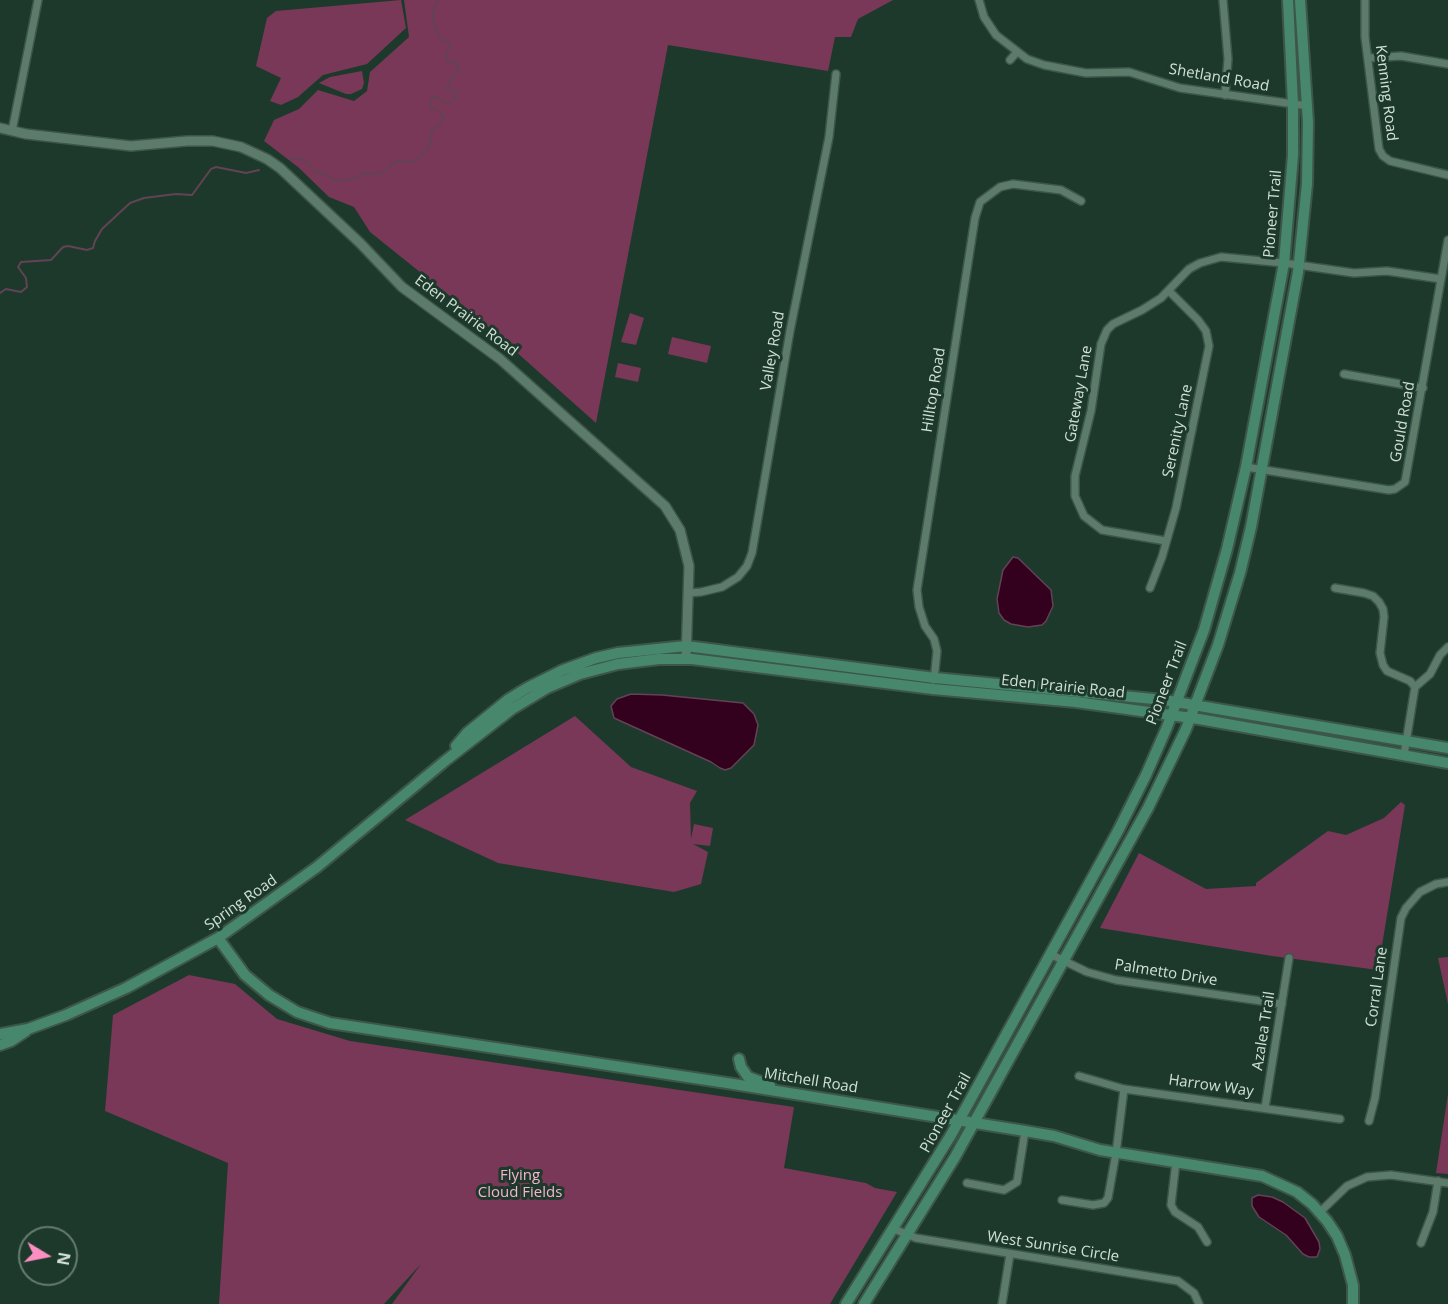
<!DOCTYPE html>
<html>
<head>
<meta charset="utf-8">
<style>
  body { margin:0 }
  #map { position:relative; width:1448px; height:1304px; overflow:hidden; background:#1d392b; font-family:"Open Sans",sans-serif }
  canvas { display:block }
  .north { position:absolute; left:18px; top:1226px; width:60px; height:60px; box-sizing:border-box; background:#1d392b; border:2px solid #657c70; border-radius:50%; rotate:100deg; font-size:16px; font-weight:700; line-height:24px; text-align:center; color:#d0e0d7 }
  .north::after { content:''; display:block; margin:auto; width:21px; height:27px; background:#fc8fc1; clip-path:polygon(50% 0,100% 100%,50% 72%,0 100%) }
</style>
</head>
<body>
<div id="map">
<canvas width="1448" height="1304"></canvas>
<div class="north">N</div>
</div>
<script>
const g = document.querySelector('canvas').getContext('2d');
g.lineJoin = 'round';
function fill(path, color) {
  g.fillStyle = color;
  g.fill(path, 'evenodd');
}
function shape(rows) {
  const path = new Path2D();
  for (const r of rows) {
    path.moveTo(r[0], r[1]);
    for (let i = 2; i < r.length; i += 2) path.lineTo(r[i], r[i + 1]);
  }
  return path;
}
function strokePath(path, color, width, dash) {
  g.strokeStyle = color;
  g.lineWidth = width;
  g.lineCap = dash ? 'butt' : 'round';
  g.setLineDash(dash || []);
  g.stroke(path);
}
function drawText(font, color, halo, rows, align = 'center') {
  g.font = font + ' "Open Sans",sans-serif';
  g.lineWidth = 6;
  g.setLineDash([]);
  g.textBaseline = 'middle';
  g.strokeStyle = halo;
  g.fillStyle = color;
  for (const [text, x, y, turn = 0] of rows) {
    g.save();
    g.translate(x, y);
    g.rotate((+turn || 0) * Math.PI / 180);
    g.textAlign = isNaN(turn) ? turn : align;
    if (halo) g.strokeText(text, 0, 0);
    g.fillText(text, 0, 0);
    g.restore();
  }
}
fill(shape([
  [401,0,406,28,367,64,323,75,298,97,281,105,270,101,281,78,256,66,267,18,272,14,276,11],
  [404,0,893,0,858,19,851,37,835,37,828,71,668,45,596,423,486,325,370,232,354,207,329,197,298,167,264,141,274,120,299,109,318,90,354,101,367,91,370,72,409,37],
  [362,71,364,83,362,89,351,94,346,94,319,83,330,77],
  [630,313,644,318,636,345,621,342],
  [672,337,711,346,707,363,668,354],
  [618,363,641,368,638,382,615,377],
  [575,716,631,767,697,791,690,803,691,839,694,824,713,828,710,846,693,844,708,852,701,884,674,892,498,863,405,820],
  [1401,802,1405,805,1378,970,1272,956,1100,928,1139,853,1206,889,1256,886,1256,883,1328,831,1346,835,1384,818],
  [1448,957,1448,1004,1438,958],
  [189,975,235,984,277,1019,350,1041,794,1107,784,1168,866,1183,875,1188,897,1192,830,1304,392,1304,421,1264,384,1304,219,1304,228,1163,105,1111,113,1015],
  [1448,1094,1448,1174,1436,1173]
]), '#793857');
const water = shape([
  [1013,557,1018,558,1051,590,1053,606,1046,621,1042,625,1028,627,1011,624,1004,620,999,613,997,599,1003,570,1013,557],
  [631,694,662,695,743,703,754,714,758,725,754,745,731,768,725,770,720,768,711,762,614,718,611,706,617,699,631,694],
  [1258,1195,1272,1197,1283,1202,1305,1218,1319,1242,1320,1249,1317,1257,1309,1257,1303,1254,1286,1235,1259,1217,1252,1206,1252,1198,1258,1195]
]);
fill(water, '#33001d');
strokePath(water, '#624355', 1.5);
strokePath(shape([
  [290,158,306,160,314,171,327,175,336,181,357,178,362,173,380,174,397,161,413,162,424,154,429,144,432,130,444,120,441,113,430,106,431,100,437,97,445,103,451,102,458,96,454,91,448,90,447,87,452,77,459,72,457,64,446,59,445,56,450,46,447,41,441,40,435,29,433,17,435,6,439,0],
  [0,293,6,289,21,292,27,287,26,278,18,267,21,262,51,260,63,247,68,246,87,250,93,248,95,241,102,229,130,203,144,198,176,194,192,195,211,169,216,167,246,173,259,170]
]), '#624355', 2);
const minor = shape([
  [979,0,984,17,996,35,1027,59,1044,65,1086,73,1129,72,1180,88,1308,106],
  [1223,0,1228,59,1225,95],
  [1365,0,1365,37,1379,149,1383,156,1390,161,1448,175],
  [1369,58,1401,56,1448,64],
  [1010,60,1017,52],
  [12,131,38,0],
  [1344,374,1423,388],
  [1246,467,1389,490,1395,489,1405,482,1448,240],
  [1166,541,1102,530,1084,516,1075,496,1075,476,1091,411,1101,344,1107,330,1113,324,1142,310,1161,298,1189,269,1200,263,1221,257,1284,263,1354,273,1387,271,1441,279],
  [1150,588,1162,557,1176,508,1209,346,1206,331,1198,320,1169,291],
  [1335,588,1364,593,1373,596,1379,602,1383,609,1384,617,1380,653,1383,665,1387,671,1410,681,1415,687],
  [688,593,701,592,722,587,738,577,747,566,752,553,790,331,829,137,836,74],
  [934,680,937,651,934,639,925,626,919,607,917,590,975,218,980,202,1000,187,1013,184,1061,190,1081,201],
  [1404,755,1415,687,1430,674,1440,655,1448,647],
  [1050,954,1087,972,1116,980,1282,1004],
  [1079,1076,1124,1089,1340,1119],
  [1265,1108,1289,958],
  [1369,1121,1375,1098,1401,918,1406,908,1420,892,1436,884,1448,882],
  [1176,1162,1171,1205,1175,1212,1198,1227,1207,1242],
  [967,1183,1004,1190,1017,1182,1025,1131],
  [1062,1200,1093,1205,1104,1203,1108,1198,1116,1153,1124,1089],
  [1320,1212,1347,1186,1367,1177,1391,1175,1448,1183],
  [894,1229,916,1238,1178,1281,1194,1293,1199,1304],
  [1421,1243,1433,1212,1438,1181],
  [1002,1304,1010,1254]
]);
const tertiary = shape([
  [0,128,26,134,131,146,187,141,213,141,241,147,267,159,280,168,360,243,402,287,500,359,665,506,680,530,689,566,686,659]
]);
const secondary = shape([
  [456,746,467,733,509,699,527,688,563,670,596,658,618,653,686,646,935,678,1164,700,1448,748],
  [218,938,245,975,269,995,297,1012,330,1023,727,1083,1025,1131,1054,1136,1100,1150,1262,1176,1297,1192,1312,1204,1327,1221,1337,1236,1345,1255,1353,1285,1353,1304],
  [0,1034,28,1029,66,1015,126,988,218,938,317,867,445,761,512,709,547,688,580,674,618,664,659,659,692,659,933,689,1076,702,1199,719,1448,763],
  [0,1045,11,1041,26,1031],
  [739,1059,741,1067,748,1077,770,1085],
  [846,1304,951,1135,1118,831,1146,775,1167,727,1204,630,1227,549,1246,467,1284,263,1293,155,1293,104,1288,0],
  [864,1304,955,1157,1148,808,1186,729,1218,645,1240,573,1251,527,1298,272,1307,184,1308,122,1300,0]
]);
strokePath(minor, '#3d564a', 10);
strokePath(tertiary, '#3d564a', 12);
strokePath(secondary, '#3d564a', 14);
strokePath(minor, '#5d7b6b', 7);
strokePath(tertiary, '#5d7b6b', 9);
strokePath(secondary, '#47876c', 10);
drawText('15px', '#d0e0d7', '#1d392b', [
  ["Shetland Road",1219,78,10],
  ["Kenning Road",1386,93,83],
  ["Pioneer Trail",1273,214,-85],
  ["Eden Prairie Road",466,316,37],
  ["Valley Road",773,351,-80],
  ["Hilltop Road",934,390,-81],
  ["Gateway Lane",1079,394,-80],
  ["Gould Road",1403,422,-80],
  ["Serenity Lane",1178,431,-78],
  ["Pioneer Trail",1167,683,-69],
  ["Eden Prairie Road",1063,687,6],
  ["Spring Road",241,903,-35],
  ["Palmetto Drive",1166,973,9],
  ["Corral Lane",1377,987,-82],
  ["Azalea Trail",1264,1031,-81],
  ["Mitchell Road",811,1081,9],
  ["Harrow Way",1211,1086,8],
  ["Pioneer Trail",946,1113,-61],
  ["West Sunrise Circle",1053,1247,9]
]);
drawText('15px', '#f6b4d0', '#1d392b', [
  ["Flying",520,1176],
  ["Cloud Fields",520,1193]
]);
</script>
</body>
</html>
